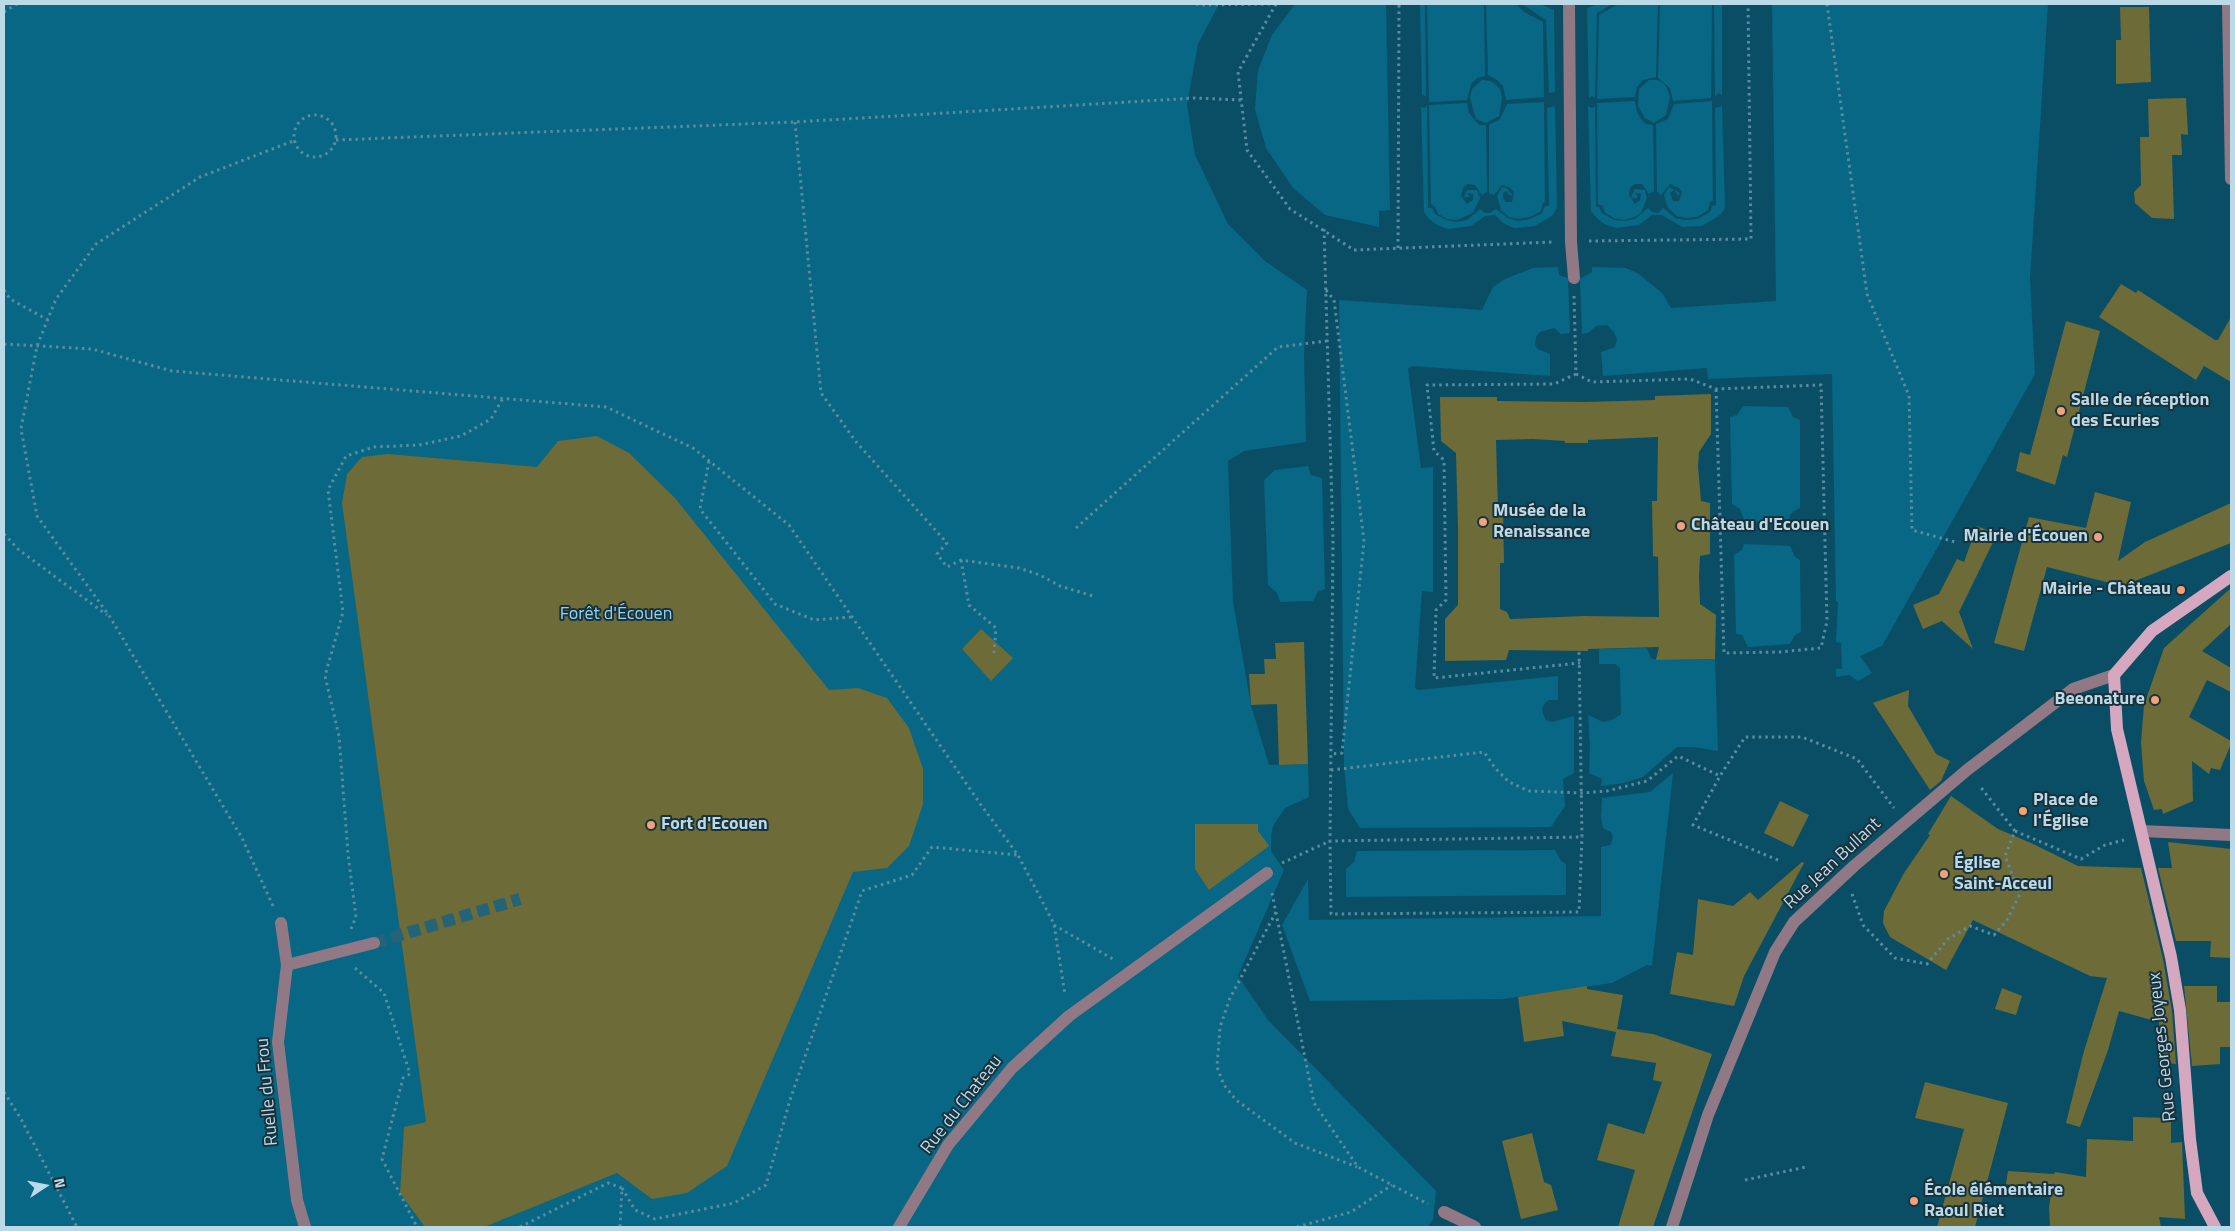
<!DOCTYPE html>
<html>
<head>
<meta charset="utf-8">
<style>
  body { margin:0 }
  #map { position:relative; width:2235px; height:1231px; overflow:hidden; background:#0a4e65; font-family:"Titillium Web",sans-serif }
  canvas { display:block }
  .frame { position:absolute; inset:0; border:5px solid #bcd9e7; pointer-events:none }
  .north { position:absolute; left:20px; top:1161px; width:50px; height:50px; -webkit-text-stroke:4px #18313b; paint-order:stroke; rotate:79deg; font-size:14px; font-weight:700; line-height:20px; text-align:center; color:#bcd9e7 }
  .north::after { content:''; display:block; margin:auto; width:18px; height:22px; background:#bcd9e7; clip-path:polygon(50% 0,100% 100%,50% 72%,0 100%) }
</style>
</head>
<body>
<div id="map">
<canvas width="2235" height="1231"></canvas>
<div class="frame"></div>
<div class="north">N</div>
</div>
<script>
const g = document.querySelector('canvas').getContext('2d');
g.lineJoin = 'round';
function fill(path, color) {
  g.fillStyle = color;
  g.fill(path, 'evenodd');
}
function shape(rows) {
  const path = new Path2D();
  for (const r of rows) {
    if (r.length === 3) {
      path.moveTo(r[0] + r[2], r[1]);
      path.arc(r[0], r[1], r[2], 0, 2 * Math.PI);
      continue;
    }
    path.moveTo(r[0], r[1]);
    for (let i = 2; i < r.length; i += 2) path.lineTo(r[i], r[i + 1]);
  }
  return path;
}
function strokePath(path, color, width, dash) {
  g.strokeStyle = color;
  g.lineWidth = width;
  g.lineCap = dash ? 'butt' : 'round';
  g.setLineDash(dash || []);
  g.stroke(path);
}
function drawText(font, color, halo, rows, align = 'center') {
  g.font = font + ' "Titillium Web",sans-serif';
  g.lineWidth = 4;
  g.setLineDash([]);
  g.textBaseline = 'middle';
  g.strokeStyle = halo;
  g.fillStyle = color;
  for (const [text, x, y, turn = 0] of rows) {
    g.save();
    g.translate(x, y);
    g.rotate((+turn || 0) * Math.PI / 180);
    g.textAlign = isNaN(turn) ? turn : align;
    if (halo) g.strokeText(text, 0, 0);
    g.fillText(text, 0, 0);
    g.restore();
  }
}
fill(shape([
  [4,4,1219,4,1198,44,1187,105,1195,155,1228,224,1265,261,1307,290,1304,353,1306,442,1244,451,1228,461,1233,602,1251,705,1269,765,1308,764,1309,797,1285,808,1273,826,1271,836,1271,851,1284,870,1238,976,1268,1020,1436,1191,1433,1219,1428,1227,4,1227],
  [1295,4,1386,4,1390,210,1379,211,1379,227,1325,215,1293,188,1266,148,1255,109,1258,70,1272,35],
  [1420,4,1425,4,1426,97,1424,95,1422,96],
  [1427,4,1484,4,1485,76,1477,78,1471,84,1467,100,1429,102],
  [1486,4,1516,4,1524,12,1543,22,1544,97,1506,100,1503,86,1497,80,1488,75],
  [1522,4,1540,4,1554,10,1555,92,1549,93,1546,20],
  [1597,4,1612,4,1597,13,1595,98,1592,96,1589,98,1587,8],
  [1618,4,1658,4,1656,77,1643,80,1637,87,1635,97,1597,99,1599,15],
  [1660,4,1712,4,1711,98,1673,101,1670,88,1658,78],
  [1714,4,1722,4,1722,95,1718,93,1715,97],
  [1772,4,2048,4,2030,278,2035,374,1882,646,1860,656,1872,673,1858,681,1849,675,1836,677,1836,669,1842,669,1841,643,1836,642,1838,602,1836,601,1832,374,1708,379,1707,368,1603,376,1601,352,1615,347,1617,339,1614,332,1607,325,1596,326,1588,333,1582,334,1580,279,1592,272,1592,267,1626,268,1639,274,1663,294,1671,308,1776,301],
  [1482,80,1490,81,1495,84,1500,89,1502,98,1499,116,1486,123,1476,119,1470,98,1472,89],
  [1649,80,1658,80,1663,83,1667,88,1670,97,1666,115,1654,123,1645,118,1638,106,1639,89],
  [1635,101,1637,112,1641,119,1646,124,1653,125,1654,191,1649,194,1642,184,1635,184,1630,188,1629,195,1635,204,1640,200,1641,194,1635,193,1638,197,1635,199,1631,197,1635,189,1645,190,1647,198,1641,213,1634,217,1624,220,1614,218,1605,213,1603,206,1598,204,1597,103],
  [1712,101,1713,201,1710,202,1708,210,1697,217,1686,218,1677,216,1669,209,1666,203,1664,195,1669,187,1680,193,1678,196,1674,190,1670,193,1673,201,1679,201,1682,192,1679,188,1670,184,1661,195,1657,192,1656,124,1668,119,1674,104],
  [1544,102,1545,202,1543,203,1541,211,1530,217,1519,219,1509,217,1501,210,1497,196,1502,187,1506,188,1512,194,1511,196,1506,191,1503,193,1503,198,1506,202,1512,202,1514,193,1511,188,1502,185,1494,195,1489,193,1489,125,1500,119,1507,104],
  [1467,103,1469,113,1479,125,1486,125,1487,192,1482,195,1475,185,1468,184,1463,188,1461,196,1467,204,1473,200,1473,194,1470,193,1467,194,1470,197,1464,197,1467,190,1477,190,1480,198,1473,213,1457,220,1447,219,1438,214,1435,207,1431,204,1429,105],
  [1427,106,1428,208,1432,208,1435,214,1447,220,1456,222,1467,220,1480,209,1485,213,1490,213,1496,209,1508,218,1518,221,1530,219,1542,213,1545,206,1549,206,1547,108,1555,106,1557,208,1552,216,1535,226,1514,228,1503,223,1495,215,1485,216,1471,226,1448,229,1437,225,1429,219,1424,212,1421,107,1424,108],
  [1588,106,1592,108,1595,106,1596,207,1599,207,1602,213,1614,220,1624,221,1635,219,1648,208,1652,212,1658,213,1663,208,1675,218,1685,220,1698,219,1710,212,1712,206,1716,205,1715,108,1722,106,1725,208,1720,215,1702,226,1682,227,1662,215,1652,215,1639,225,1616,228,1604,224,1597,218,1591,211],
  [1558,267,1559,275,1568,278,1570,333,1561,334,1554,328,1540,332,1536,337,1535,345,1538,349,1550,354,1550,376,1412,366,1408,369,1421,468,1433,467,1433,592,1422,591,1415,688,1418,690,1558,676,1558,700,1549,700,1545,703,1542,708,1543,714,1546,720,1552,722,1574,716,1574,773,1563,779,1565,806,1551,827,1360,828,1348,809,1344,764,1339,300,1482,310,1493,287,1505,279,1533,268],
  [1743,406,1788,407,1793,417,1800,420,1800,508,1794,511,1790,515,1789,521,1745,522,1740,509,1732,504,1730,417,1737,415],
  [1308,466,1311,475,1322,478,1325,589,1318,592,1313,601,1280,602,1277,593,1268,585,1264,480,1275,470],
  [1744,544,1790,546,1795,557,1800,560,1801,632,1795,635,1790,644,1748,647,1742,635,1736,634,1734,555,1742,550],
  [1647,648,1651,658,1656,660,1715,659,1718,751,1693,747,1677,747,1643,777,1624,783,1601,786,1602,779,1589,773,1590,746,1588,715,1603,722,1614,719,1621,714,1620,668,1615,664,1599,664,1599,649],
  [1673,773,1652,966,1647,965,1612,983,1503,999,1310,1001,1282,925,1308,879,1309,920,1601,916,1601,847,1610,845,1613,838,1611,832,1603,828,1601,817,1602,798,1650,792],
  [1555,850,1561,861,1566,864,1566,895,1346,897,1346,869,1354,862,1357,851]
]), '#076784');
fill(shape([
  [2120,7,2149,7,2151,82,2116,84,2116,40,2121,40],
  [2186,98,2188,135,2181,134,2182,155,2172,155,2174,219,2152,218,2135,203,2134,192,2141,185,2140,137,2149,137,2148,99],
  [2121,284,2136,293,2138,290,2215,340,2218,340,2231,317,2231,382,2204,366,2196,380,2099,317],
  [2066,321,2100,331,2067,457,2063,455,2055,485,2016,471,2020,452,2030,455],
  [1711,394,1711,434,1699,452,1698,467,1701,501,1710,503,1710,554,1700,556,1699,576,1700,604,1716,615,1715,659,1656,660,1659,647,1588,649,1588,651,1509,650,1506,660,1445,661,1445,619,1458,605,1458,529,1456,453,1441,441,1440,397,1497,397,1497,401,1585,402,1655,400,1655,396],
  [1658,437,1657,501,1652,501,1653,556,1658,557,1659,617,1584,616,1510,619,1507,612,1500,609,1500,563,1504,563,1503,510,1498,510,1496,440,1533,439,1565,441,1565,443,1588,443,1588,440],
  [597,436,629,453,675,498,829,690,858,688,887,698,909,728,923,769,923,804,909,846,887,868,853,872,727,1166,687,1193,652,1199,617,1173,484,1227,425,1227,400,1193,404,1127,426,1122,342,503,347,474,362,457,388,454,537,467,558,441],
  [2095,492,2131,502,2118,561,2145,542,2231,503,2231,543,2122,586,2047,567,2024,651,1994,643,2029,517,2086,528],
  [1977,526,1997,534,1959,612,1973,649,1942,621,1923,629,1913,605,1939,594,1957,559,1964,562],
  [2231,588,2231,624,2202,651,2231,668,2231,692,2207,680,2189,717,2231,741,2231,744,2220,770,2211,768,2209,774,2192,761,2193,801,2163,814,2162,809,2154,810,2144,781,2141,743,2144,705,2164,648],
  [981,629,1013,658,991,681,962,649],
  [1304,642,1308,764,1279,765,1277,704,1251,705,1249,674,1265,674,1264,659,1276,659,1275,643],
  [1909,690,1908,706,1936,754,1950,761,1941,781,1930,790,1873,703],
  [1951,796,1998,829,2031,843,2078,866,2141,868,2163,959,2172,1011,2176,1064,2161,1062,2159,1022,2119,1011,2108,1050,2080,1127,2066,1123,2084,1051,2107,978,2090,976,1973,920,1946,970,1890,937,1883,923,1884,911,1904,873,1930,835,1928,834],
  [1780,801,1809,815,1793,847,1764,833],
  [1195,824,1258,824,1258,831,1269,846,1209,890,1195,869],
  [2168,842,2231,849,2231,958,2210,957,2211,941,2176,941,2158,868,2172,868],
  [1802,862,1804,863,1744,976,1734,1006,1670,994,1677,952,1693,955,1698,899,1733,906,1750,892,1758,900],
  [1587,986,1587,989,1623,995,1617,1029,1653,1034,1712,1054,1653,1227,1618,1227,1635,1170,1597,1160,1608,1123,1644,1134,1662,1082,1653,1080,1656,1063,1611,1056,1616,1032,1562,1021,1564,1036,1524,1042,1518,997],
  [2184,986,2217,986,2217,1002,2231,1002,2231,1047,2220,1047,2220,1064,2192,1066],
  [2002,988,2022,996,2016,1015,1995,1009],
  [1925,1082,2008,1103,1975,1227,1937,1227,1964,1129,1915,1118],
  [2133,1117,2171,1118,2171,1143,2182,1142,2185,1219,2159,1217,2161,1227,2050,1227,2049,1207,2051,1194,2006,1184,2008,1171,2054,1174,2055,1172,2086,1177,2087,1139,2133,1141],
  [1532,1133,1544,1182,1551,1185,1558,1210,1521,1219,1502,1141]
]), '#6d6b37');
strokePath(shape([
  [374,943,520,899]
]), '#256378', 12, [12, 6]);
strokePath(shape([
  [1196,4,1201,5,1271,4],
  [1276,4,1238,72,1247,150,1290,209,1354,250,1553,242],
  [1827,4,1867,294,1909,396,1912,530,1955,542],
  [4,12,17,4],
  [315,136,21],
  [795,122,821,393,857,443,947,543,937,554,947,567,961,560,1019,568,1040,575,1060,586,1093,596],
  [336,140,795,122,1195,98,1241,100],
  [1324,229,1333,540,1330,841,1582,837,1579,649],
  [1589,241,1751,239,1748,4],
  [1398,248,1399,4],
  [4,290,10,299,48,320],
  [1326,290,1334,300,1364,541,1342,753,1331,754],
  [1574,296,1576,374,1592,382,1690,379,1716,389,1821,385,1827,621,1821,648,1780,652,1724,653,1716,389],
  [4,344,92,349,172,371,606,407,693,448,789,525,981,805,1018,855,1054,924,1065,995],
  [1576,374,1554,384,1427,385,1434,451,1444,460,1446,600,1436,610,1434,678,1580,663],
  [709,461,700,509,775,604,814,620,851,617],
  [1076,528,1278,347,1327,341],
  [4,534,19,550,107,615],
  [961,560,969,605,996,628,994,653],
  [1331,770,1484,752,1495,768,1509,782,1529,791,1582,793,1607,791,1647,781,1678,756,1720,776],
  [2015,831,2081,859,2105,845,2124,840],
  [1778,860,1693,825,1720,776,1745,737,1802,737,1857,759,1894,808],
  [1282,863,1330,841,1331,914,1579,912,1582,837],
  [1272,893,1314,1103,1358,1167,1428,1204],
  [1852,894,1863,925,1895,958,1927,964,1948,939,1970,926,1994,935,2007,920,2020,894,2005,856,2015,831,1979,785],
  [273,906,242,838,110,617,37,516,21,429,37,346,56,299,96,244,200,177,293,141],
  [1276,912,1230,998,1220,1027,1217,1067,1224,1085,1236,1100,1295,1143,1357,1167],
  [1054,925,1113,959],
  [351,929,356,917,348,854,339,736,325,676,343,612,328,490,346,456,374,447,419,445,461,436,491,419,503,398],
  [355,968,384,993,410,1074,403,1078,382,1159,417,1227],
  [4,1092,21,1119,77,1227],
  [1745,1180,1806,1167],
  [622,1188,635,1210,655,1219,734,1203,766,1185,790,1100,862,891,912,875,932,847,1018,855],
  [520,1227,608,1183,622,1188,620,1227],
  [1297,1227,1351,1212,1392,1185]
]), '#5a8c9f', 3, [2.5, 4]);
strokePath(shape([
  [1569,4,1571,242,1574,278],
  [2228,4,2231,179],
  [2142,831,2231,835],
  [281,923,287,965,278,1042,297,1200,305,1227],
  [287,965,374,943],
  [1444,1212,1475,1227],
  [899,1227,948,1145,1012,1068,1069,1016,1267,873],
  [1672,1227,1708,1115,1775,952,1794,922,1854,866,1967,770,2073,689,2114,675]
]), '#907984', 12);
strokePath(shape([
  [2215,1227,2197,1193,2190,1139,2180,1010,2171,957,2117,729,2114,675,2152,631,2231,576]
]), '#d6a8bf', 12);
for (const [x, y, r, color] of [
  [2061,411,5,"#f1a27b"],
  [1483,522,5,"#f1a27b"],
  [1681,526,5,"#f1a27b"],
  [2098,537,5,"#f1a27b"],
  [2181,590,5,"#f1a27b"],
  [2155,700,5,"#f1a27b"],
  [2023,811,5,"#f1a27b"],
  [651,825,5,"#f1a27b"],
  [1944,874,5,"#f1a27b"],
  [1914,1201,5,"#f1a27b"]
]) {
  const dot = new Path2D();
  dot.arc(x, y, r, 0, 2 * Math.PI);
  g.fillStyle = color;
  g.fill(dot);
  strokePath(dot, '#18313b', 2);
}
drawText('bold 18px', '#bcd9e7', '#18313b', [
  ["Salle de réception",2071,401],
  ["des Ecuries",2071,422],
  ["Musée de la",1493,512],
  ["Renaissance",1493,533],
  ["Château d'Ecouen",1691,526],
  ["Mairie d'Écouen",2088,537,"right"],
  ["Mairie - Château",2171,590,"right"],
  ["Beeonature",2145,700,"right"],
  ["Place de",2033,801],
  ["l'Église",2033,822],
  ["Fort d'Ecouen",661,825],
  ["Église",1954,864],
  ["Saint-Acceul",1954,885],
  ["École élémentaire",1924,1191],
  ["Raoul Riet",1924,1212]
], 'left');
drawText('18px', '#92d3ef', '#18313b', [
  ["Forêt d'Écouen",616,615]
]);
drawText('18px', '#bcd9e7', '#18313b', [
  ["Rue Jean Bullant",1833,864,-43],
  ["Rue Georges Joyeux",2163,1047,-96],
  ["Ruelle du Frou",268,1092,-95],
  ["Rue du Chateau",962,1105,-52]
]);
</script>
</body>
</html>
